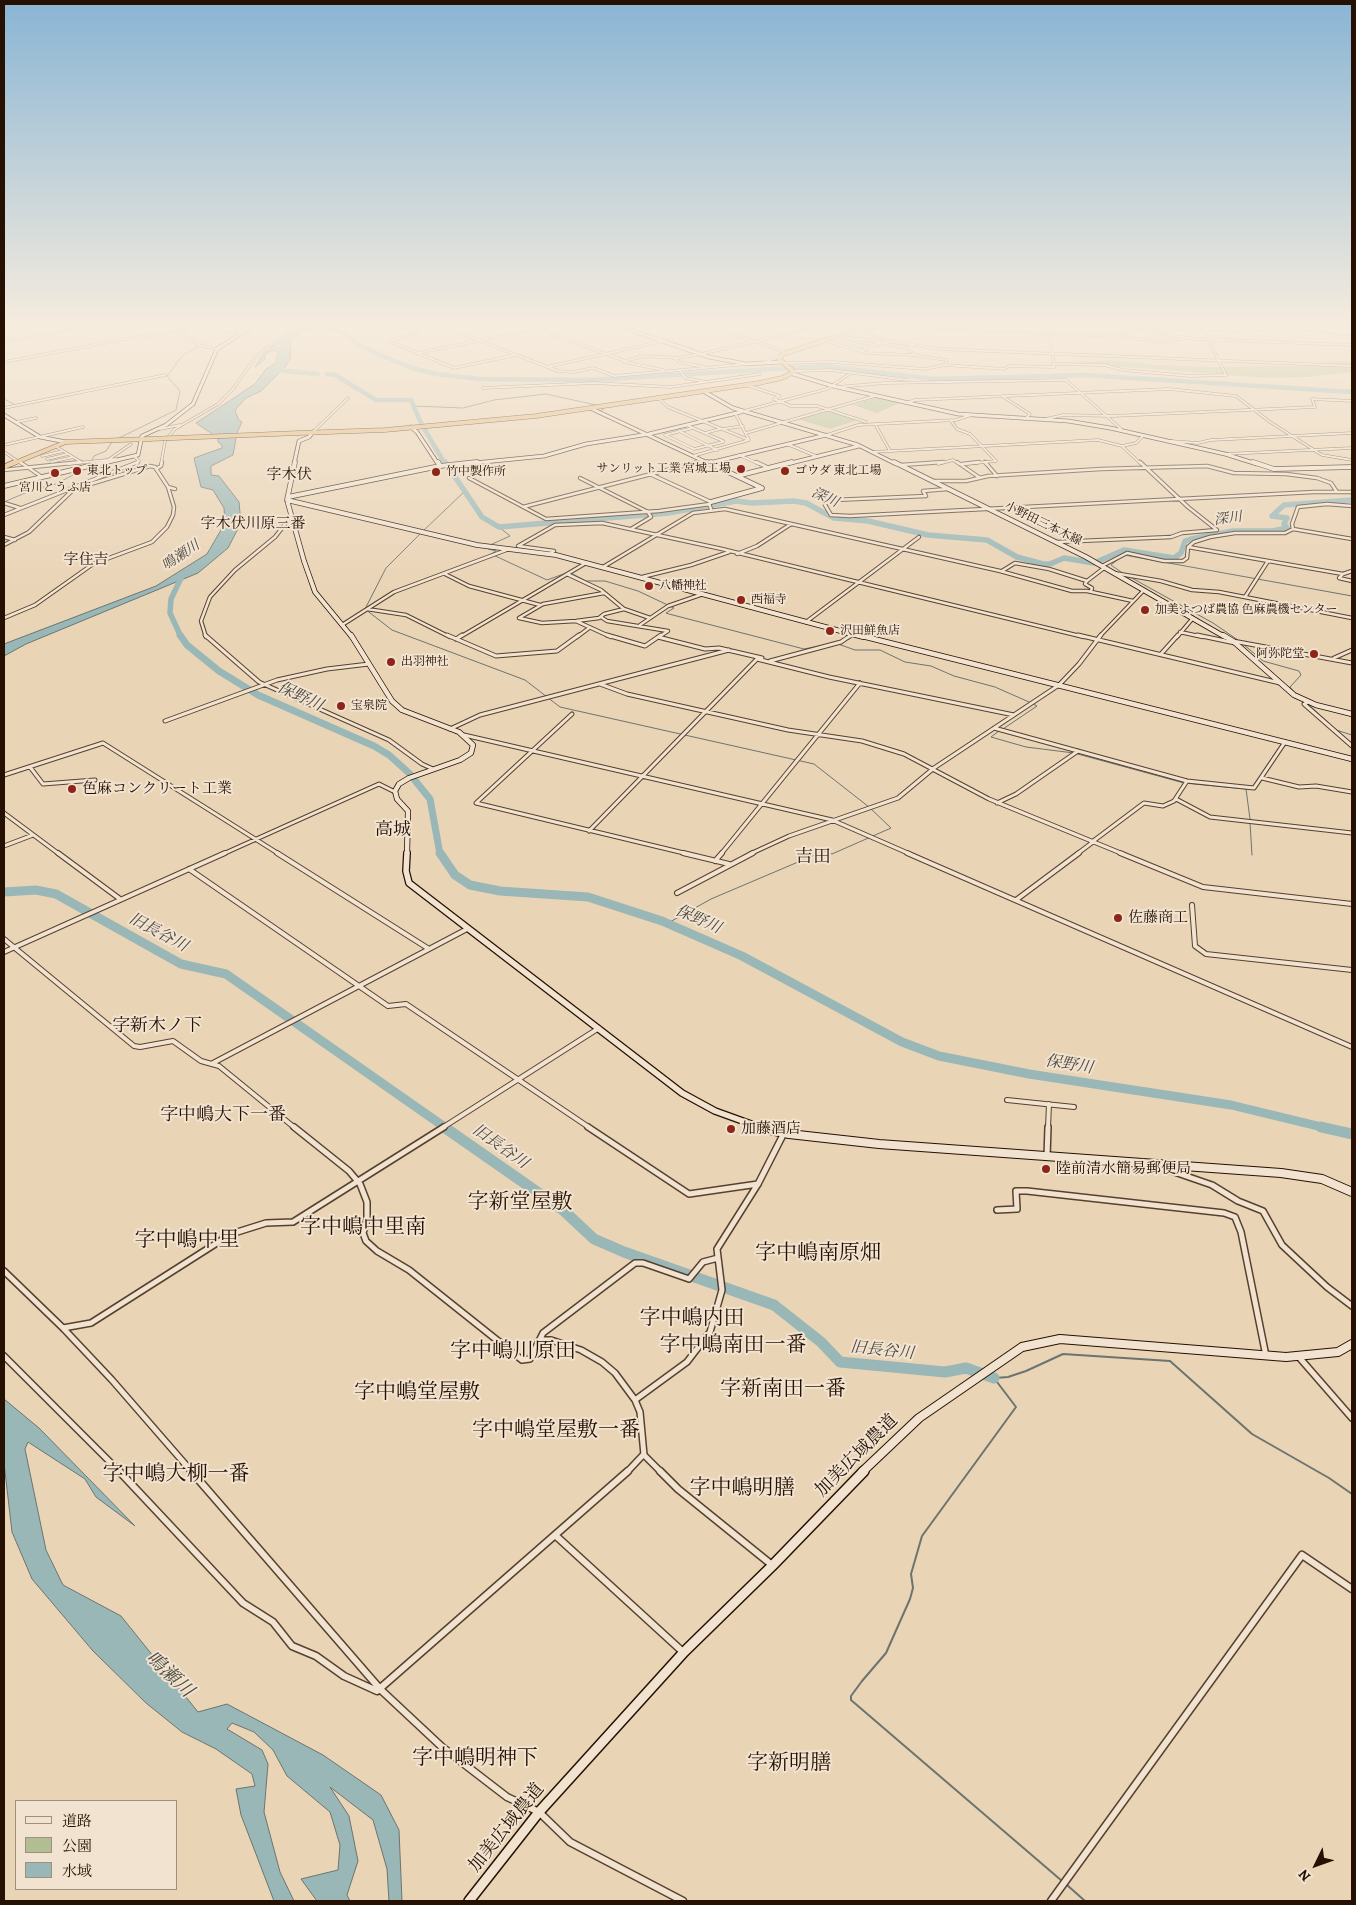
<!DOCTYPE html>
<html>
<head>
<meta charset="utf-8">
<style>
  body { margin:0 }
  #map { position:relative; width:1356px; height:1905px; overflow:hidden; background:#ead4b6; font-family:Alegreya,"Noto Serif JP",serif }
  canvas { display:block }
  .frame { position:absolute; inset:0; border:5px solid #251002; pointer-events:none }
  .legend { position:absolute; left:15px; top:1800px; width:162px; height:90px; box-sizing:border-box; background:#f1e3d0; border:1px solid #9f8f7e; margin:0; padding:6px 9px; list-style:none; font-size:15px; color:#251002 }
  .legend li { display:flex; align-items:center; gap:10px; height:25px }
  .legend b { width:25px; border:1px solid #9f8f7e }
  .north { position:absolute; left:1291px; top:1840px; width:50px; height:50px; -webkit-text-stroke:4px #f1e3d0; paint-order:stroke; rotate:228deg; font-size:14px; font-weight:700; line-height:20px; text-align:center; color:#251002 }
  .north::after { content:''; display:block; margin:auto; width:18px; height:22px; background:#251002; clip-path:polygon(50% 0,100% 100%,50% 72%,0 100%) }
</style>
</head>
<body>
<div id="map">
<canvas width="1356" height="1905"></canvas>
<div class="frame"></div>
<ul class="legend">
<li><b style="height:6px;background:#f1e3d0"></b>道路</li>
<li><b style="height:14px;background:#b1be92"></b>公園</li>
<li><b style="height:14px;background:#9ab7b7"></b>水域</li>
</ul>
<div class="north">N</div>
</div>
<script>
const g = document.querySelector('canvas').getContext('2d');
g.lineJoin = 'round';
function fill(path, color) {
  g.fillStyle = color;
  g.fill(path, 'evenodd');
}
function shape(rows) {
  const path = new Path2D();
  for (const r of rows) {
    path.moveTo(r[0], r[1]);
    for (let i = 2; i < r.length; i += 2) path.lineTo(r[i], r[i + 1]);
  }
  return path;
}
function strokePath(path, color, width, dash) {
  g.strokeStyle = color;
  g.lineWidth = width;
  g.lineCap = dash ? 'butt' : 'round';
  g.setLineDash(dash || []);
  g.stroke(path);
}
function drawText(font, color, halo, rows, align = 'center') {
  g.font = font + ' Alegreya,"Noto Serif JP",serif';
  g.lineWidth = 4;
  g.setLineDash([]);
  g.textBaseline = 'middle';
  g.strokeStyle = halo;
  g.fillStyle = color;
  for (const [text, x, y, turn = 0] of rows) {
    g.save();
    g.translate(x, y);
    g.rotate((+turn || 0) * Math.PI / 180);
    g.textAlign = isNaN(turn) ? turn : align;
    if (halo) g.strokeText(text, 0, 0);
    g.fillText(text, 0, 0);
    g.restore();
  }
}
fill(shape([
  [1111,360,1156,365,1212,367,1295,366,1346,361,1352,362,1352,372,1307,377,1265,378,1139,368,1050,364],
  [874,398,900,403,877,413,853,405],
  [829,411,857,420,830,429,798,419]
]), '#b1be92');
const water = shape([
  [304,326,315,326,290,339,291,357,285,367,261,391,246,398,235,410,238,419,242,422,237,433,233,455,211,466,211,475,219,476,239,502,241,523,228,548,198,573,26,644,4,656,4,644,156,586,207,554,225,523,224,508,213,490,201,487,194,458,222,448,222,445,218,442,218,438,196,423,255,384,266,369,276,363,278,352,273,350,269,352,264,356,266,358,255,367,262,356,283,337,304,326],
  [4,1399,39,1428,135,1526,96,1497,85,1479,28,1442,25,1449,46,1550,63,1585,121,1616,198,1712,227,1704,323,1755,381,1795,399,1830,402,1901,389,1901,387,1869,373,1820,330,1787,349,1816,358,1861,347,1895,350,1901,317,1901,301,1879,338,1870,340,1845,330,1812,287,1776,273,1750,254,1732,232,1723,227,1729,262,1750,268,1764,264,1812,280,1872,294,1901,274,1901,241,1815,236,1789,255,1786,252,1774,216,1749,182,1732,146,1703,93,1651,32,1579,12,1532,4,1463,4,1399]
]);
fill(water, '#9ab7b7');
strokePath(water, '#6b746f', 1);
strokePath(shape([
  [1079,326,1250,332,1286,328,1352,336],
  [202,345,216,332,211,327],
  [4,399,15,405],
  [413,406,463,408,494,400,546,394,596,405],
  [600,411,604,409,602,408],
  [595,412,607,418],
  [117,439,176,410,180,391,167,376,183,355,199,346],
  [91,462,94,456,106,451,112,442],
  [4,502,32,490,56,484,88,467],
  [499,527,510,536,490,545,488,549,496,551,491,554,547,580,569,572,586,581,605,581,638,591,674,608,666,613,669,614,804,649,829,644],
  [423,531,464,492],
  [420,534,386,568,365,609,392,630,525,680,560,707,814,764,869,807,891,828,832,854,824,851,711,899,668,923],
  [1124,555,1352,596],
  [1121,557,1111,565,1124,574],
  [1130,577,1213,623,1238,640],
  [838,644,855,650,880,650,905,662,931,666,954,676,995,687,1029,702],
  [1243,644,1263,661,1299,671,1301,675,1290,687,1296,694],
  [1309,705,1332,726],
  [1003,729,1037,706,1033,704],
  [1336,730,1352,735],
  [999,731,991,737,1026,747,1074,753,1184,783,1246,789,1250,819],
  [1250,823,1252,855]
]), '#6b746f', 1);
strokePath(shape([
  [994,1378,1016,1407,922,1536,911,1574,913,1588,910,1599,886,1653,862,1681,851,1696,851,1700,1062,1881],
  [995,1378,1008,1377,1026,1371,1063,1354,1170,1361,1252,1434,1329,1478,1352,1494],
  [1067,1885,1085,1901]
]), '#6b746f', 2);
strokePath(shape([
  [325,326,346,334,358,344,378,354,412,368,436,374,481,379,591,380,824,366,934,379,1086,375,1352,392],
  [275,370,318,374],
  [327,374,335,375,376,400,411,400,421,423,445,464]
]), '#9ab7b7', 4.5);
strokePath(shape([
  [445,462,482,517,499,527,668,513,736,501,752,503,794,501,806,503,834,518,868,521,928,535,987,540,1017,557,1043,564,1050,564,1064,558,1094,563,1124,550,1174,558,1181,553,1185,541,1191,539,1233,531,1272,531,1287,528,1284,524,1287,518,1272,516,1284,505,1352,500],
  [181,637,170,613,171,599,182,576]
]), '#9ab7b7', 5.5);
strokePath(shape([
  [180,635,187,645,219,671,258,695,374,746,389,755,409,773,430,799,440,854]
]), '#9ab7b7', 7);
strokePath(shape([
  [440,853,455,875,470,885,500,891,588,897,662,921,742,956,902,1042,939,1056,1029,1074,1231,1105,1326,1128],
  [4,892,36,890,56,894,181,964,226,974,446,1128]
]), '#9ab7b7', 9);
strokePath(shape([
  [444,1127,563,1210,594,1239,624,1252,774,1305,821,1342,840,1362,945,1372,966,1368,994,1378],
  [1321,1127,1352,1134]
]), '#9ab7b7', 11);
const streetFar5 = shape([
  [398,326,417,333,389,341,454,368,516,355],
  [442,326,558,371,573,372,593,368,614,376,748,364],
  [530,326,625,361,644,356,678,358,701,354,821,326],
  [708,326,786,352],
  [1047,326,1054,364],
  [1323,326,1352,327],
  [862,328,881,340,939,349,1352,366],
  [864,329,877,327,1115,336,1161,342,1189,338],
  [179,332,198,345,217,349],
  [225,333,241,331,246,328],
  [1115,336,1137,330,1195,339,1352,345],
  [854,338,875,341],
  [826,341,867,353,912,355,947,360,945,365],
  [888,341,883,343,905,348,918,356],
  [4,342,90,326],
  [860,351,868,348,838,339,845,337,878,346],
  [418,353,551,326],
  [674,358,679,362,704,367],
  [4,362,142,336,216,326],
  [624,362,663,370],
  [763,363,779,356],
  [783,363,833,362,925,369,945,365,1004,369,1009,366,1054,367,1054,364,1104,365,1123,370,1190,376,1226,375,1201,326],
  [547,367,663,341],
  [680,371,686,378,706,382],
  [792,371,831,370,907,380],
  [746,385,780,396,774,399,791,406,817,406,866,422],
  [837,387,885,383,1066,380,1121,429,1119,430],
  [483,388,594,383,671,387,760,374],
  [1002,396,1030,414,1025,419],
  [657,397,668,407,749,440],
  [906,403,915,400,1169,389,1236,396,1270,422,1322,455,1352,460],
  [4,408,165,375],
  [744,411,827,389,851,373],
  [735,413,749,440],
  [1046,419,1063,415,1112,416,1315,407,1312,399,1352,401],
  [951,421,957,429,970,434,996,461,965,464],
  [16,422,36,418],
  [875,424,890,451],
  [687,425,693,428],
  [693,428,723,441,723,442,694,449,665,435,693,428],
  [160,429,180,425],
  [723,429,743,426],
  [679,431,717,450],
  [313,432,348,398],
  [705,433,720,429],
  [746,433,875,396],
  [827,435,858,425,956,420,971,415],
  [1171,441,1198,443,1211,440,1352,433],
  [787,444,816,456],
  [4,445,83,427],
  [55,446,81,462],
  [1122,446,1141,464],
  [4,452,22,464],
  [872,452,1098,440,1122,446,1136,443,1143,436],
  [1225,454,1352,448],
  [739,455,759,464],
  [42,456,63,451],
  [134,456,139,461,137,464],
  [693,456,749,440],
  [47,459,68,454],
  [108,460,131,444],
  [51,462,73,457],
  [985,462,986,464],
  [68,464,116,459],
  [161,464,165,441,175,429,218,404,233,389,256,356,297,326],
  [693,464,704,461],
  [938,464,953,460,959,464]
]);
const streetFar4 = shape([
  [20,462,42,477],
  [756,462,769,468],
  [957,462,980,478],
  [985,462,997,476],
  [962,464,979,462],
  [94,465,99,477],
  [901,465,943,462],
  [156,469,161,466,162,462],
  [4,470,81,462],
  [650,474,711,502,709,504,711,509],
  [469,478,546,519,659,511,710,504],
  [580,478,648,512,651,517,631,529],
  [933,481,966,481,988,476,1101,469,1207,466,1234,473,1286,474,1317,478,1331,483,1337,492],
  [84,486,150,466,155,467,168,487,175,489],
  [948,489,923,491,926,496,834,500,835,503,825,503,825,505,831,515,850,516,1314,492,1352,492],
  [4,503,20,508],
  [523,507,698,462],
  [4,515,138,462],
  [1293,529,1292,524,1298,507,1327,504,1352,506],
  [4,537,15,540],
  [1057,542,1171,537,1182,533,1217,530,1188,507,1140,462],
  [4,545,29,532,75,488],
  [1188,547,1194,542,1210,537,1235,533,1285,533,1293,529,1352,539],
  [1188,547,1343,574,1352,571],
  [550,554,554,551,518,546,555,525,602,523,722,549,1084,637],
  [737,554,757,546,791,524],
  [1102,566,1127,553,1164,561,1183,561,1187,558,1188,547],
  [603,567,693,513,725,509,1000,571,1072,591,1087,591,1133,601],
  [1002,571,1015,563,1049,569,1087,581],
  [1114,573,1161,581,1192,590,1219,592,1352,618],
  [445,574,469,586,540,605],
  [567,574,601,590,624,609,650,618],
  [1343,574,1339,578,1352,581],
  [642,577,691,565,729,552],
  [1087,581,1104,568],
  [1087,581,1085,584,1092,588,1091,591],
  [604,593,543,604,519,618,542,623,576,621,599,618,604,614,624,609],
  [1245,597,1268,561],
  [367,609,406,615,450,637],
  [601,617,607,621,668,631,659,637],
  [4,618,35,605,93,564,152,542,167,527,173,515,174,507,168,487],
  [576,621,611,637],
  [806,622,919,537],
  [342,625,394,592,509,549],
  [640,625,668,606,703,594],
  [1180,632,1203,637],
  [206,637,201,621,210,597,235,570,275,537,286,523],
  [460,637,586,563],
  [577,637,589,628],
  [849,637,854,633],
  [1099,637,1144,590],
  [1177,637,1193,618]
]);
const streetFar3 = shape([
  [205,635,259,682,389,740,422,764,433,769],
  [447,635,496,656,557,651,579,635],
  [607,635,645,646,661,635],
  [1078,635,1280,683],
  [1197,635,1235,643],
  [658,637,705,649,719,648,762,658],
  [456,639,462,635],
  [1233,641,1352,663],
  [1161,654,1178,635],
  [1334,658,1352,650],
  [770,661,841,642,851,635],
  [600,684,627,694,788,730,862,741,904,754,989,799,1123,854],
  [1308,702,1304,704,1352,746],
  [572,714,476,803,688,854],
  [165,721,277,680,327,669,369,664],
  [994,728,1187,781,1254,788,1285,742],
  [450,729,480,715,729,650],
  [464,735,832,820,910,854],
  [30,767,43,784,95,780],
  [4,775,103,743,279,854],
  [1262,778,1299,787,1316,786,1352,792],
  [1176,799,1210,817,1352,833],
  [997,803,1016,794,1078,751],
  [4,813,59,854],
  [589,831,757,659,829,677,1014,715],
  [1092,842,1144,803,1163,806,1174,801,1187,781],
  [4,846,33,835],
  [223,854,379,784,395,792],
  [721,854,860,683],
  [750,854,789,836,898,798,934,768,1059,685,1079,664,1101,635],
  [1077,854,1093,842]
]);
const streetFar2 = shape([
  [58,853,120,899],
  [277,853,429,949],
  [683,853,729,864],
  [907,853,1352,1047],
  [1120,853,1203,887,1352,904],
  [715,861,722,853],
  [189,869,388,1006,406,1004,590,1128],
  [677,893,753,853],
  [1016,900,1079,853],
  [1192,905,1195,946,1206,954,1352,970],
  [4,939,134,1046,140,1047,173,1041,201,1061,219,1066,295,1128],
  [4,952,225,853],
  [213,1063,467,929],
  [1007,1100,1074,1107],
  [442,1128,599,1028],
  [1048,1128,1049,1104]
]);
const streetFar1 = shape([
  [294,1127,349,1171,360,1184,367,1202,367,1219,363,1233,366,1241,377,1251,409,1270,522,1360,530,1359,543,1333,635,1263,643,1263,689,1279,703,1262,718,1258],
  [588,1127,689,1194,758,1184],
  [1047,1157,1048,1127],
  [1160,1167,1212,1185,1238,1201,1263,1211,1282,1245,1327,1287,1352,1306],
  [997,1210,1017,1209,1016,1191,1027,1191,1224,1213,1235,1217,1241,1232,1266,1356],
  [4,1271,63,1328,112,1380,192,1472],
  [63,1328,91,1323,231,1234,266,1223,293,1222,444,1127],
  [540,1340,551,1340,581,1350,602,1362,615,1373,635,1400,640,1412,644,1455,661,1472],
  [4,1356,120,1472],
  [1298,1356,1352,1418],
  [635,1400,687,1362,710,1332,722,1290,717,1249,758,1184,784,1133],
  [627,1472,644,1454]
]);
const street = shape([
  [119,1471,243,1603,273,1622,292,1646,316,1656,344,1676,377,1691,628,1471],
  [191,1471,381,1690,442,1747,507,1797,539,1812,570,1842,683,1901],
  [660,1471,678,1489,772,1565],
  [555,1535,683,1652],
  [1051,1901,1302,1555,1352,1589]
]);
const secondaryFar5 = shape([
  [619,326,709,357,746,364,782,362],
  [793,374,833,386,958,414,1068,421,1110,428,1225,454,1257,464],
  [703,391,733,408,858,445,896,464],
  [590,408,710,464],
  [4,415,40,437,66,442],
  [411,427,417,432,438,464],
  [709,463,826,435],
  [100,464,138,455,142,436,166,425,193,404,217,349,253,326],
  [294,464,299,441,309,437,313,432],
  [464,464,544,456,586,444,649,434,741,412],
  [787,464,859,446]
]);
const secondaryFar4 = shape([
  [295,462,287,500,304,561,315,592,352,637],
  [438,462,440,466],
  [707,462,762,488],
  [894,462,1086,557,1225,637],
  [1253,462,1274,469,1352,467],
  [709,463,711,462],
  [737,476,792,462],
  [4,486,106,462],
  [288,497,440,466,477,462],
  [287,500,477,545,556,555,863,637],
  [711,502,762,488]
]);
const secondaryFar3 = shape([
  [351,635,392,701,402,710,459,732,473,745,471,753,460,760,409,778,399,784,395,791,397,799,408,811,407,854],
  [858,635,1352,759],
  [1223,635,1233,641,1294,695,1316,705,1352,714]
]);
const secondaryFar2 = shape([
  [407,853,406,871,409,883,682,1093,715,1111,762,1128]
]);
const secondaryFar1 = shape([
  [757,1127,789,1134,879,1144,1281,1173,1322,1179,1352,1192],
  [862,1472,919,1418,1022,1347,1060,1339,1286,1357,1338,1352,1352,1344]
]);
const secondary = shape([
  [469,1901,539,1812,684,1652,772,1566,864,1471]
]);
const highwayFar1 = shape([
  [299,433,385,430,536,416,759,383,782,378,794,372,779,359,783,354,869,326],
  [12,464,66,442,149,439]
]);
const highway = shape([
  [4,467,15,462]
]);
strokePath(streetFar5, '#56412f', 3);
strokePath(streetFar4, '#56412f', 4.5);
strokePath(streetFar3, '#56412f', 5);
strokePath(streetFar2, '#56412f', 6);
strokePath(streetFar1, '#56412f', 8);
strokePath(street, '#56412f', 9);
strokePath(secondaryFar5, '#251002', 4.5);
strokePath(secondaryFar4, '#251002', 5.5);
strokePath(secondaryFar3, '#251002', 6);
strokePath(secondaryFar2, '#251002', 8);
strokePath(secondaryFar1, '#251002', 10);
strokePath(secondary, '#251002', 12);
strokePath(highwayFar1, '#251002', 5);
strokePath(highway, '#251002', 6);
strokePath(streetFar5, '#f1e3d0', 2);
strokePath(streetFar4, '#f1e3d0', 2.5);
strokePath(streetFar3, '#f1e3d0', 3);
strokePath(streetFar2, '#f1e3d0', 4);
strokePath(streetFar1, '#f1e3d0', 5);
strokePath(street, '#f1e3d0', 6);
strokePath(secondaryFar5, '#f1e3d0', 3);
strokePath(secondaryFar4, '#f1e3d0', 4);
strokePath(secondaryFar3, '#f1e3d0', 4.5);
strokePath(secondaryFar2, '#f1e3d0', 5.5);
strokePath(secondaryFar1, '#f1e3d0', 8);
strokePath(secondary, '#f1e3d0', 9);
strokePath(highwayFar1, '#e5ba7b', 4);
strokePath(highway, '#e5ba7b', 4.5);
const highwayBridge = shape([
  [149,439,299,433]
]);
strokePath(highwayBridge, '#251002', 5, []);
strokePath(highwayBridge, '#e5ba7b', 4);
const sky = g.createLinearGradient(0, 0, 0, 592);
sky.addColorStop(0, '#89b5d4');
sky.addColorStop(0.55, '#f6ecde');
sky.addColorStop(1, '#f6ecde00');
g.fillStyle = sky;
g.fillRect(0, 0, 1356, 592);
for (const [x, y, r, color] of [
  [741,469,5,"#8f2418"],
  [77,471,5,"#8f2418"],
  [785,471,5,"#8f2418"],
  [436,472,5,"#8f2418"],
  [55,473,5,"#8f2418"],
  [649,586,5,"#8f2418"],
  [741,600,5,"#8f2418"],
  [1145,610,5,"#8f2418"],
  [830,631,5,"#8f2418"],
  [1314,654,5,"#8f2418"],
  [391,662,5,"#8f2418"],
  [341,706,5,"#8f2418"],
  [72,789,5,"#8f2418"],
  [1118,918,5,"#8f2418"],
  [731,1129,5,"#8f2418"],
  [1046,1169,5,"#8f2418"]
]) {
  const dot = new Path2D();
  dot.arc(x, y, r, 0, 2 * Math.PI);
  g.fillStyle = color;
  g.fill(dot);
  strokePath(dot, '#f1e3d0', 2);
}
drawText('12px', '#251002', '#f1e3d0', [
  ["サンリット工業 宮城工場",731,469,"right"],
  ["東北トップ",87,471],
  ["ゴウダ 東北工場",795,471],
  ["竹中製作所",446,472],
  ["宮川とうふ店",55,488,"center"],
  ["八幡神社",659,586],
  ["西福寺",751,600],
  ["加美よつば農協 色麻農機センター",1155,610],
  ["沢田鮮魚店",840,631],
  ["阿弥陀堂",1304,654,"right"],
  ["出羽神社",401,662],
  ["宝泉院",351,706]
], 'left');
drawText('12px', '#251002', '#f1e3d0', [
  ["小野田三本木線",1043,524,26]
]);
drawText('italic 14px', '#4e4a41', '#f1e3d0', [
  ["深川",825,498,24],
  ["深川",1228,519,-7],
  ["鳴瀬川",181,556,-34]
]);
drawText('15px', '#251002', '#f1e3d0', [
  ["字木伏",289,475],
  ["字木伏川原三番",253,524],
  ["字住吉",86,560]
]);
drawText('15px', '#251002', '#f1e3d0', [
  ["色麻コンクリート工業",82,789],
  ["佐藤商工",1128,918],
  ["加藤酒店",741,1129],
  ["陸前清水簡易郵便局",1056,1169]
], 'left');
drawText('italic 16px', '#4e4a41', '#f1e3d0', [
  ["保野川",300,697,25],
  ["保野川",698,920,24],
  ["旧長谷川",158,933,28],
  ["保野川",1069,1065,9],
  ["旧長谷川",500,1147,35],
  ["旧長谷川",882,1351,6]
]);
drawText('18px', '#251002', '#f1e3d0', [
  ["高城",393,831],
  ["吉田",813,858],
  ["字新木ノ下",157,1027],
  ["字中嶋大下一番",223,1116]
]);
drawText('18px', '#251002', '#f1e3d0', [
  ["加美広域農道",857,1456,-45],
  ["加美広域農道",507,1828,-51]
]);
drawText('italic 19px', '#4e4a41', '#f1e3d0', [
  ["鳴瀬川",169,1675,43]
]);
drawText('21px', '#251002', '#f1e3d0', [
  ["字新堂屋敷",520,1203],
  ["字中嶋中里南",363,1228],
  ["字中嶋中里",187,1241],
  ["字中嶋南原畑",818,1254],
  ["字中嶋内田",692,1319],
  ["字中嶋南田一番",733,1346],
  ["字中嶋川原田",513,1352],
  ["字新南田一番",783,1390],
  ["字中嶋堂屋敷",417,1393],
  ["字中嶋堂屋敷一番",556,1431],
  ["字中嶋大柳一番",176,1475],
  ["字中嶋明膳",742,1489],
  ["字中嶋明神下",475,1759],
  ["字新明膳",789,1764]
]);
</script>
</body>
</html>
